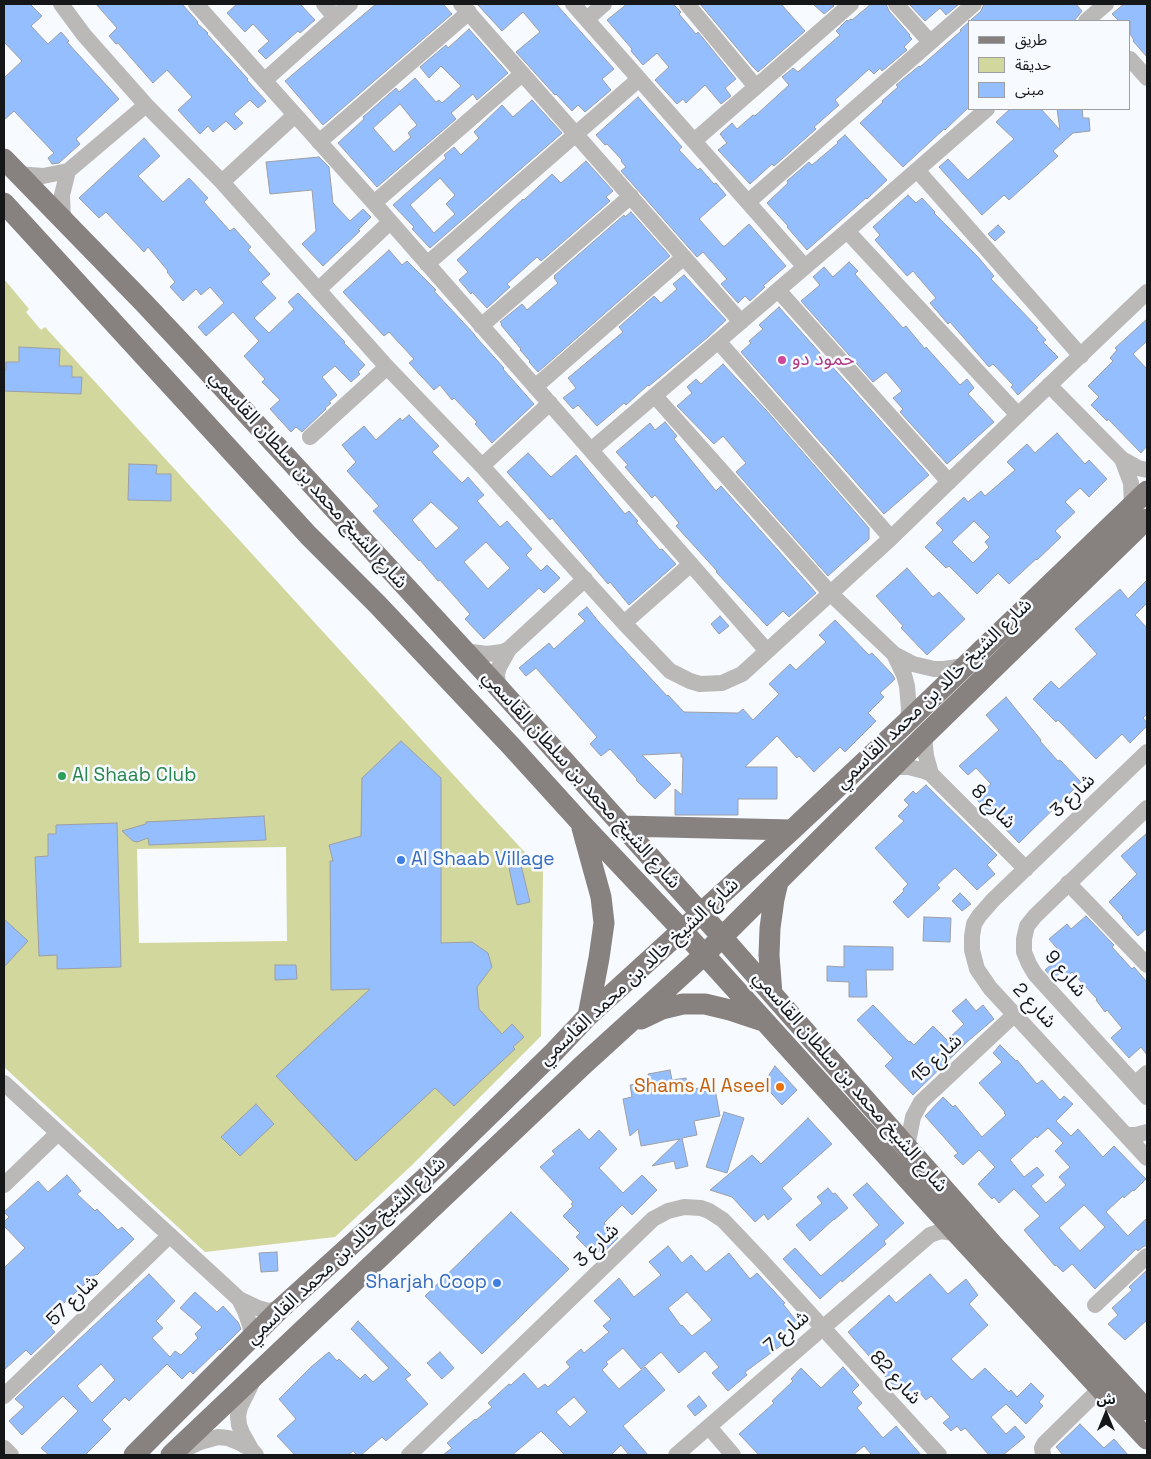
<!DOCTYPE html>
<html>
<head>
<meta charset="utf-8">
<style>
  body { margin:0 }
  #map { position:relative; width:1151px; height:1459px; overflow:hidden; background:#f7fafe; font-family:"Space Grotesk","Noto Sans Arabic",sans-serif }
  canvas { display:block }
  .frame { position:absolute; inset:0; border:5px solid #151618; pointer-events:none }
  .legend { position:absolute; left:968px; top:20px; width:162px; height:90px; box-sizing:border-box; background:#f7fafe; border:1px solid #9d9fa2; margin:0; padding:6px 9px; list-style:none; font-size:15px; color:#151618 }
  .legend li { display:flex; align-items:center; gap:10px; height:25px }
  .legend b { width:25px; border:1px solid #9d9fa2 }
  .north { position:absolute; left:1081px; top:1389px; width:50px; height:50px; -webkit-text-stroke:4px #f7fafe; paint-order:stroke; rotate:0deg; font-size:14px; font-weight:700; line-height:20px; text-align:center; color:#151618 }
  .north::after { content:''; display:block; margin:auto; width:18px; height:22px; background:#151618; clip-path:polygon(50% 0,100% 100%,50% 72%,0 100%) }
</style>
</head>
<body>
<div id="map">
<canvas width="1151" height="1459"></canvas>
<div class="frame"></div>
<ul class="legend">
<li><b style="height:6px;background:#878180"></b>طريق</li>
<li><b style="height:14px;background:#d2d79d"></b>حديقة</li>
<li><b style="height:14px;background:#95befe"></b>مبنى</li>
</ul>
<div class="north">ش</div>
</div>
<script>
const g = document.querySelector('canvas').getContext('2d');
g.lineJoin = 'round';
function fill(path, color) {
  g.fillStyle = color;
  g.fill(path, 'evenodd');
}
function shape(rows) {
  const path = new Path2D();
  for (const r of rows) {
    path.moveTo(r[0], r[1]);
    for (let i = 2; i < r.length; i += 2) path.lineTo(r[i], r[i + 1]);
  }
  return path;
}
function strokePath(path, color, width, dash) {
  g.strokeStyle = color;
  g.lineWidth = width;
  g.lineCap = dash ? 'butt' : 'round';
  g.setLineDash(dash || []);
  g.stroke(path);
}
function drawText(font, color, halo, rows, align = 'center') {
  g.font = font + ' "Space Grotesk","Noto Sans Arabic",sans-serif';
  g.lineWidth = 5;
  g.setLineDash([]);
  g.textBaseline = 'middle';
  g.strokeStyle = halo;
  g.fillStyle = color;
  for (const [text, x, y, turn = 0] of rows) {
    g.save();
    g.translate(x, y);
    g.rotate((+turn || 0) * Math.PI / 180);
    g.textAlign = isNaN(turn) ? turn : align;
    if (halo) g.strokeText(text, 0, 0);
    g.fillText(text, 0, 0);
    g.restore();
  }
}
fill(shape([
  [4,279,29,309,26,312,41,330,45,327,471,794,543,872,541,1036,412,1165,335,1237,205,1252,4,1067],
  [286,847,287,941,139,943,137,849]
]), '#d2d79d');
const building = shape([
  [4,4,30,4,42,16,31,26,48,44,61,32,69,41,67,42,119,99,76,139,80,144,59,163,52,164,48,158,54,153,14,111,4,120,4,78,22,61,4,42,4,4],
  [96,4,182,4,198,22,197,23,208,33,207,34,248,79,247,80,266,101,258,108,250,100,234,114,243,123,235,130,226,121,213,132,208,126,200,134,178,110,192,97,167,70,153,83,118,43,116,44,109,36,117,28,96,4],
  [237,4,300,4,315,20,300,33,298,31,266,59,258,51,269,41,253,24,245,32,227,13,237,4],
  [376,4,443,4,452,14,323,125,285,81,376,4],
  [477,4,556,4,614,69,602,79,611,90,585,112,578,105,572,111,556,94,555,95,516,52,540,32,523,12,502,31,477,4],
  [627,4,673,4,681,12,679,14,696,34,698,32,736,79,725,88,731,96,721,104,705,85,686,103,683,99,677,104,655,80,669,67,657,53,643,65,631,51,632,49,607,20,627,4],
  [700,4,781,4,805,31,758,72,752,66,700,4],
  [813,4,831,4,834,6,824,14,813,4],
  [871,4,886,4,889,11,910,35,909,36,912,39,904,47,907,50,882,71,880,68,874,74,869,69,835,100,839,105,814,127,816,129,774,166,772,164,750,184,718,150,727,143,720,134,732,123,737,129,753,115,755,116,789,85,782,77,793,68,798,72,840,35,836,31,847,20,848,21,851,19,852,20,871,4],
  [909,4,959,4,946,15,940,8,925,21,909,4],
  [984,4,1076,4,1082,11,1074,21,970,21,970,106,945,130,944,129,903,167,860,123,883,102,882,101,898,87,896,85,919,66,920,67,961,31,960,30,981,11,984,4],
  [1124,4,1147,4,1147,57,1133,41,1134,40,1130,34,1130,21,1119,21,1112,14,1124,4],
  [469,29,508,73,477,100,473,94,451,113,456,119,377,187,338,143,364,119,363,117,396,88,399,92,415,78,436,102,439,100,442,103,461,86,441,66,429,78,420,67,446,45,448,48,469,29],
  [400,104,417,125,408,133,411,137,394,152,373,128,400,104],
  [638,97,682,147,679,150,698,170,700,168,714,184,716,183,726,195,699,219,723,246,725,246,749,224,786,266,763,286,765,287,750,301,745,296,738,303,721,284,727,279,703,252,697,257,621,171,626,167,621,161,622,160,607,144,605,145,596,135,638,97],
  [532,100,562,133,430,248,412,229,414,227,393,205,446,158,444,155,454,147,461,155,479,138,474,132,502,105,513,117,532,100],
  [440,178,455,195,446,204,455,214,434,233,410,205,440,178],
  [1010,109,1041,109,1060,130,1057,109,1082,109,1083,118,1089,118,1090,131,1073,133,1053,151,1058,156,1009,200,1004,195,982,215,939,167,948,159,968,180,1014,139,996,122,1010,109],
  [845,135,887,180,867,199,866,198,807,250,787,227,788,226,767,203,788,183,787,181,809,162,812,165,838,143,837,142,845,135],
  [144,138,160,156,138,176,163,202,189,178,208,198,204,202,230,231,234,228,251,247,248,250,270,274,261,282,276,298,254,318,269,333,294,309,288,302,298,293,345,342,344,343,365,365,358,372,360,374,351,382,335,366,322,377,337,395,329,402,331,403,325,408,326,409,302,432,296,427,291,432,270,409,280,400,262,382,265,379,244,356,259,341,233,312,206,336,198,327,224,303,210,287,201,295,196,289,183,301,170,287,175,282,167,272,168,271,148,247,144,252,106,212,99,218,79,198,144,138],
  [319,157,329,167,333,203,350,221,363,209,371,217,358,230,360,231,323,266,302,244,316,231,312,190,270,194,266,162,319,157],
  [586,161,613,191,606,197,610,201,541,261,537,257,507,284,510,287,487,308,472,292,471,294,459,280,468,272,457,260,523,199,524,200,552,174,561,183,586,161],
  [908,195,916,203,922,198,935,212,934,213,978,257,994,276,991,279,1038,328,1036,329,1046,340,1043,342,1058,357,1018,395,1011,387,1013,385,993,364,989,367,950,322,948,324,930,303,936,298,913,271,907,276,875,240,880,235,873,227,908,195],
  [631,212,670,256,538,372,529,362,530,361,520,350,521,349,501,325,502,324,500,322,522,304,527,310,558,283,554,278,555,277,554,276,624,215,625,217,631,212],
  [998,225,1005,232,995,241,988,234,998,225],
  [389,250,402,265,407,261,436,290,434,291,475,335,475,336,504,368,503,369,534,404,492,443,475,424,477,422,454,398,452,400,440,385,434,390,409,363,414,359,389,332,384,336,343,292,389,250],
  [849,262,858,271,855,274,903,328,906,326,925,349,926,347,960,385,967,379,974,388,968,394,994,422,947,464,900,412,903,409,893,398,902,391,886,372,873,382,801,301,820,285,813,277,824,267,833,277,849,262],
  [684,275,726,320,708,337,649,386,648,385,626,405,624,403,597,426,578,405,573,409,563,398,576,388,568,378,623,332,619,327,654,296,661,303,677,289,673,284,684,275],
  [779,307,929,475,884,514,741,352,751,343,749,341,763,329,759,325,779,307],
  [1147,319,1147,341,1133,354,1147,369,1147,446,1141,453,1108,419,1107,421,1091,405,1099,397,1088,386,1113,361,1110,358,1117,350,1115,348,1147,319],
  [19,347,60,349,59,366,72,366,72,377,82,377,81,394,4,391,4,370,6,370,6,362,19,362,19,347],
  [723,364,766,410,869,528,869,539,828,576,736,472,746,463,723,436,714,444,677,406,692,393,687,387,696,379,701,384,723,364],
  [409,415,439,446,432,452,462,483,468,477,484,495,477,501,500,527,507,521,532,549,526,555,541,571,547,565,560,578,544,593,539,588,484,639,465,619,470,614,440,580,438,581,420,560,419,561,373,511,379,506,347,471,356,462,342,445,364,426,376,440,400,418,402,421,409,415],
  [431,502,459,528,436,549,412,520,431,502],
  [486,542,510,568,488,589,464,562,486,542],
  [665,422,677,436,674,439,716,491,721,486,816,593,789,617,783,611,767,626,716,572,717,571,676,526,679,523,655,495,652,498,625,467,628,465,616,452,650,423,655,430,665,422],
  [1057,433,1085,464,1089,460,1107,479,1089,497,1080,488,1065,502,1075,512,1055,531,1061,537,1037,560,1036,559,1009,584,998,573,977,594,949,566,946,568,925,547,943,530,936,523,964,497,968,502,981,491,985,496,1015,470,1007,462,1027,444,1035,453,1057,433],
  [974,521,990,537,985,542,989,547,973,563,952,542,974,521],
  [528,453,551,477,576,455,625,514,629,511,638,521,636,522,660,550,662,549,676,564,629,605,610,582,608,584,552,518,550,520,507,472,528,453],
  [129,464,157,465,156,474,171,474,171,501,128,500,129,464],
  [907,568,933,597,939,592,965,619,927,655,901,628,903,626,876,596,907,568],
  [1147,580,1147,603,1135,615,1147,628,1147,714,1143,718,1147,723,1147,726,1130,743,1122,734,1096,759,1058,720,1056,722,1033,699,1051,681,1059,689,1097,654,1075,629,1120,589,1128,599,1147,580],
  [587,607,598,621,667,696,668,695,684,712,738,713,743,709,753,720,779,694,769,684,790,664,796,670,826,642,819,635,835,620,869,655,872,653,892,674,895,679,880,693,884,697,868,713,876,721,845,752,840,747,814,772,799,756,797,758,777,736,745,767,777,767,777,799,738,799,738,815,675,815,675,789,682,795,683,757,681,757,681,753,642,755,671,784,655,799,636,780,637,779,610,749,601,756,590,744,597,737,536,668,526,676,519,668,549,643,554,649,585,621,578,614,587,607],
  [720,616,729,626,719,634,711,624,720,616],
  [1006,697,1041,740,1040,741,1058,761,1060,760,1081,782,1019,843,975,798,991,784,976,768,968,775,959,766,999,730,986,715,1006,697],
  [401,741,441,778,441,943,472,942,488,953,492,967,477,987,479,1009,502,1034,512,1024,524,1037,513,1047,515,1049,454,1106,435,1088,356,1161,276,1076,370,989,331,990,330,861,333,861,329,845,361,836,362,778,401,741],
  [926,785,997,855,987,865,995,874,977,890,955,868,937,885,940,888,908,918,893,902,904,891,903,889,908,884,875,848,904,821,898,816,909,805,904,800,913,791,916,794,926,785],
  [264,816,266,840,149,845,148,838,137,842,133,841,122,831,146,824,146,822,264,816],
  [117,823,121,967,57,969,57,955,39,956,35,857,48,856,48,834,56,834,56,825,117,823],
  [1147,833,1147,928,1138,936,1122,918,1123,917,1109,902,1137,874,1121,856,1147,833],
  [521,865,530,902,517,905,509,868,521,865],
  [960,893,971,904,962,911,952,901,960,893],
  [1086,916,1114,945,1112,947,1132,969,1134,967,1147,982,1147,1055,1141,1047,1129,1058,1111,1038,1122,1028,1107,1010,1105,1012,1096,1000,1097,999,1072,972,1067,977,1062,971,1053,979,1045,970,1061,956,1060,954,1061,953,1049,939,1067,924,1071,929,1086,916],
  [924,917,951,918,950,942,923,941,924,917],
  [4,919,28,941,4,967,4,919],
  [844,946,893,947,893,970,866,970,867,997,849,997,849,982,827,981,827,966,844,967,844,946],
  [275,965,296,965,297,979,275,980,275,965],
  [966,999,976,1011,983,1005,994,1019,967,1042,913,1095,885,1066,893,1058,857,1020,873,1005,909,1042,910,1041,914,1045,933,1026,947,1040,964,1024,952,1011,966,999],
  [1000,1045,1016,1061,1017,1060,1037,1084,1042,1080,1060,1100,1064,1096,1073,1104,1056,1121,1071,1136,1078,1129,1103,1157,1114,1146,1146,1179,1134,1191,1133,1190,1124,1198,1123,1196,1106,1212,1128,1236,1147,1218,1147,1246,1144,1246,1138,1251,1136,1249,1095,1289,1072,1264,1063,1272,1056,1265,1055,1266,1024,1230,1040,1216,1014,1189,999,1203,994,1197,992,1199,978,1184,995,1167,979,1150,963,1165,954,1156,958,1153,925,1116,943,1097,953,1107,955,1105,982,1137,1006,1115,1004,1113,1005,1112,979,1083,1002,1062,993,1053,1000,1045],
  [1048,1128,1063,1143,1055,1151,1070,1167,1059,1177,1066,1185,1046,1203,1031,1186,1044,1175,1037,1167,1024,1177,1010,1160,1036,1136,1037,1138,1048,1128],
  [1084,1205,1105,1227,1080,1251,1059,1228,1084,1205],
  [775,1066,797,1090,782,1105,763,1084,775,1066],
  [670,1070,672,1080,686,1078,688,1090,699,1088,700,1092,715,1089,720,1116,694,1121,697,1135,682,1138,688,1166,676,1169,674,1161,652,1166,680,1139,641,1146,638,1129,630,1136,623,1099,632,1097,630,1085,649,1082,648,1074,670,1070],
  [256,1104,274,1124,240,1156,221,1137,256,1104],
  [724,1112,744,1118,727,1173,706,1167,724,1112],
  [808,1118,832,1144,782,1188,792,1199,768,1220,764,1214,755,1222,732,1197,710,1190,752,1155,761,1164,808,1118],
  [579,1129,589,1140,599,1130,617,1149,599,1168,623,1193,642,1175,657,1190,632,1215,622,1205,604,1223,618,1238,602,1254,596,1249,592,1253,576,1237,580,1233,563,1216,573,1206,571,1204,573,1202,540,1167,555,1154,552,1151,579,1129],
  [67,1175,81,1191,77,1194,95,1211,97,1209,118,1230,122,1227,134,1239,97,1275,96,1274,55,1311,61,1318,51,1328,55,1332,31,1355,26,1350,4,1370,4,1268,25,1248,4,1226,4,1222,9,1217,4,1212,38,1181,48,1192,67,1175],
  [867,1183,904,1223,884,1241,886,1244,842,1282,841,1280,820,1299,783,1259,795,1248,821,1276,879,1225,853,1195,867,1183],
  [828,1188,833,1194,835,1193,848,1208,834,1220,834,1219,810,1241,796,1225,822,1203,817,1197,828,1188],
  [511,1212,569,1269,482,1354,425,1296,511,1212],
  [668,1246,682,1263,691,1255,706,1272,729,1253,750,1279,757,1273,785,1303,783,1304,798,1323,778,1339,783,1344,745,1372,747,1375,728,1391,712,1373,719,1367,705,1351,679,1373,661,1352,641,1369,623,1348,606,1362,608,1364,602,1370,619,1389,645,1367,665,1390,623,1426,648,1455,629,1455,621,1445,611,1455,565,1455,541,1431,512,1455,443,1455,452,1448,447,1443,475,1419,476,1420,492,1407,488,1403,509,1384,511,1385,524,1373,538,1389,545,1384,548,1387,570,1367,566,1362,581,1349,584,1353,609,1332,603,1326,611,1319,594,1301,619,1278,634,1297,661,1275,649,1262,668,1246],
  [687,1292,712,1320,692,1336,682,1325,681,1326,668,1308,687,1292],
  [574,1397,587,1412,570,1427,556,1412,574,1397],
  [277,1252,278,1271,261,1272,259,1253,277,1252],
  [1147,1270,1147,1320,1125,1340,1108,1324,1118,1315,1112,1308,1132,1290,1129,1287,1147,1270],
  [149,1274,175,1301,156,1321,163,1328,152,1338,170,1357,175,1351,181,1355,198,1338,195,1334,202,1327,180,1308,195,1292,217,1312,223,1306,238,1322,241,1329,220,1350,219,1349,193,1374,190,1371,182,1379,167,1364,129,1401,125,1397,102,1420,111,1429,85,1455,49,1455,41,1448,78,1411,63,1396,22,1435,9,1421,24,1407,15,1399,149,1274],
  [101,1364,115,1380,92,1403,77,1386,101,1364],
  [930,1274,948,1294,966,1279,978,1295,969,1304,988,1325,951,1359,972,1380,985,1368,1009,1392,1011,1390,1017,1397,1031,1383,1044,1396,1039,1402,1043,1406,1026,1424,1006,1404,991,1417,1006,1434,1015,1426,1025,1437,1003,1455,989,1455,965,1428,961,1431,957,1426,951,1431,943,1423,950,1417,931,1396,926,1400,919,1392,909,1402,882,1373,883,1372,848,1332,889,1295,896,1303,930,1274],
  [358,1321,411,1375,405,1379,428,1404,386,1441,382,1437,361,1455,357,1455,353,1451,348,1455,295,1455,277,1436,296,1419,279,1399,311,1367,329,1352,337,1361,339,1359,360,1379,365,1374,373,1382,389,1368,351,1329,358,1321],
  [440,1352,454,1368,442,1379,427,1363,440,1352],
  [843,1367,859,1385,852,1392,862,1403,857,1408,883,1438,896,1426,921,1455,872,1455,864,1446,853,1455,759,1455,739,1434,774,1403,772,1401,793,1381,791,1379,801,1368,821,1388,843,1367],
  [699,1396,707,1406,695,1416,687,1406,699,1396],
  [1080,1424,1104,1448,1114,1439,1128,1455,1063,1455,1056,1447,1080,1424]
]);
fill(building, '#95befe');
strokePath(building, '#9c9fa4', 1);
strokePath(shape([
  [61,4,84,35,146,105,222,182,387,367,482,466,624,623,670,671,690,681,700,684,722,683,742,674,891,538,1018,415,1147,292],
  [196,4,374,203,767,651],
  [324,4,335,17],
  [461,4,741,322],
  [573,4,805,267],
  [687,4,756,87],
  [896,4,930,42],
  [587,19,604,4],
  [1086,21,1106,4],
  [1130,59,1147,78],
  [265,80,350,4],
  [694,141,851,4],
  [319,142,469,12],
  [917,170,1081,356],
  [17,174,43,176,68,171,146,105],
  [222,182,295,115],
  [748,202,974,4],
  [374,203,522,74],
  [63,220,62,195,68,171],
  [847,231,1018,415],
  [427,264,639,79],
  [318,290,390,222],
  [778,290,949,482],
  [481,326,631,196],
  [718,341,891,538],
  [1049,385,1122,459,1138,468,1147,470],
  [535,387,684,257],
  [655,396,831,594,894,654,913,664,934,669,944,669,965,666],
  [310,437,387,367],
  [591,450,847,231,987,109],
  [1122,459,1131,483,1132,505],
  [482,466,550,403],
  [624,623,691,564],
  [464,651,487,654,502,652,509,649],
  [894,654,904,675,907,686,909,709,908,721],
  [498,687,497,674,499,667,509,649,585,579],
  [924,736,926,756,931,774],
  [1147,752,993,900,979,916,974,924,972,936,972,950,977,969,990,988,1147,1158],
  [893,767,909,767,924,771,931,774,1026,869],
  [1147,808,1035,916,1027,926,1024,939,1024,952,1029,964,1035,974,1147,1097],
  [1068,883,1147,965],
  [4,1083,239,1299,258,1308,268,1311,280,1309],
  [1135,1084,1147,1073],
  [1126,1135,1136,1135,1147,1132],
  [907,1147,913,1117,921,1102,1015,1014],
  [4,1185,58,1133],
  [239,1299,245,1311,250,1325,252,1338],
  [1095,1305,1147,1256],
  [4,1396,170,1235],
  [709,1427,733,1455],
  [4,1448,11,1455],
  [251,1449,242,1433,239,1425,238,1416,240,1407,251,1385],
  [181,1451,200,1442,218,1437,228,1438,238,1442,251,1449,256,1455],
  [409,1455,653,1219,668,1211,684,1207,701,1208,709,1211,723,1220,761,1260,939,1455],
  [676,1455,930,1235,941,1231,954,1233,959,1236],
  [1043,1455,1042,1448,1044,1444,1101,1388]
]), '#bbb8b8', 16);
strokePath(shape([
  [4,159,144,303,190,352,498,687,722,937,995,1247,1147,1410],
  [4,203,308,535,378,605,512,747,581,823,682,930,959,1236,1147,1439],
  [623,826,792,830],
  [582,828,601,897,604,923,599,958,588,1016],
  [772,994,769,955,770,928,774,899,778,882],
  [641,1019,662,1009,683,1004,705,1004,730,1010,763,1021],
  [134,1455,280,1309,425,1178,554,1052,588,1016,792,830,908,721,1147,491],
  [171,1455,583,1065,704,955,924,736,1147,519]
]), '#878180', 21);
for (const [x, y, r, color] of [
  [782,360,5,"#d1479c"],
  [62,776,5,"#2e9e5b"],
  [401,860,5,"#3f7fe0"],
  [780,1087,5,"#e8710a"],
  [497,1283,5,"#3f7fe0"]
]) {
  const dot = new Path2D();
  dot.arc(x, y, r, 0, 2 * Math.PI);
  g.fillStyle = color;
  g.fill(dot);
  strokePath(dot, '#f7fafe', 2);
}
drawText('19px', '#b23c85', '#f7fafe', [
  ["حمود دو",792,360]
], 'left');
drawText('19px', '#151618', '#f7fafe', [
  ["شارع الشيخ محمد بن سلطان القاسمي",308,480,48],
  ["شارع الشيخ خالد بن محمد القاسمي",934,694,-44],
  ["شارع الشيخ محمد بن سلطان القاسمي",581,780,48],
  ["شارع 3",1073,796,-44],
  ["شارع 8",993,807,45],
  ["شارع الشيخ خالد بن محمد القاسمي",639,972,-43],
  ["شارع 9",1065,974,51],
  ["شارع 2",1034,1006,47],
  ["شارع 15",937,1059,-43],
  ["شارع الشيخ محمد بن سلطان القاسمي",850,1082,49],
  ["شارع 3",597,1246,-44],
  ["شارع الشيخ خالد بن محمد القاسمي",346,1251,-43],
  ["شارع 57",73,1301,-44],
  ["شارع 7",787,1332,-41],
  ["شارع 82",895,1378,47]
]);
drawText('19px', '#27864d', '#f7fafe', [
  ["Al Shaab Club",72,776]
], 'left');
drawText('19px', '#366cbe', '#f7fafe', [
  ["Al Shaab Village",411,860],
  ["Sharjah Coop",487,1283,"right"]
], 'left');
drawText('19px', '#c56008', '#f7fafe', [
  ["Shams Al Aseel",770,1087]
], 'right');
</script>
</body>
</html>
